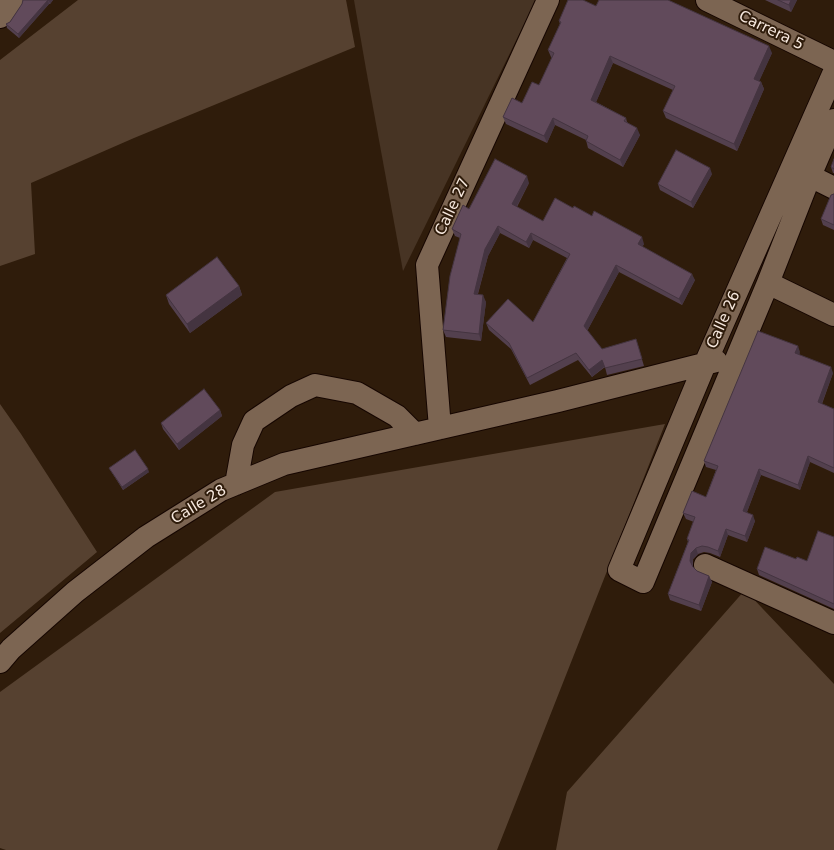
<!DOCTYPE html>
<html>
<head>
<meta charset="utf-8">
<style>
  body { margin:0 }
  canvas { display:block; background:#2f1c0b }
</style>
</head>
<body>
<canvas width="834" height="850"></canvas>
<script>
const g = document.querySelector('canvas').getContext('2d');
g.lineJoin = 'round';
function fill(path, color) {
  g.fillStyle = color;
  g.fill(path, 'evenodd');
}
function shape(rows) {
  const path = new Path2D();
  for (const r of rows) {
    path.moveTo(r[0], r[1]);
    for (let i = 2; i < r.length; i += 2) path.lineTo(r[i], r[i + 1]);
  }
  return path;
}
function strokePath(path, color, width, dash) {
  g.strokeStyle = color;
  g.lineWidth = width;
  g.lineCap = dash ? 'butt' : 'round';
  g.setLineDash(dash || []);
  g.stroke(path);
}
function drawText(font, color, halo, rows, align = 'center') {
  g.font = font + ' "DejaVu Sans",sans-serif';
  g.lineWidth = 4;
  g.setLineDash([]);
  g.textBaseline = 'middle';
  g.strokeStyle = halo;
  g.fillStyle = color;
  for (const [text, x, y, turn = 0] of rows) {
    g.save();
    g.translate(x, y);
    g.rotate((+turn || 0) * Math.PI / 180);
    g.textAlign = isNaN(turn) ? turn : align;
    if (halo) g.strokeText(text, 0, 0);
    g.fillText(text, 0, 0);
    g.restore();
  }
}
fill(shape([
  [354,0,536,0,403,271,366,69]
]), '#473424');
fill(shape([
  [78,0,346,0,355,47,134,138,31,183,35,254,0,266,0,60],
  [0,404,21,434,97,552,0,633],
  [665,424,497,850,6,850,0,848,0,692,275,492],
  [745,590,834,684,834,850,556,850,567,792]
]), '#564130');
const minor = shape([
  [707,0,834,62],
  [0,17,12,0],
  [834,72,705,364,619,570,643,582,768,283,810,176,834,120],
  [810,176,834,188],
  [768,283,834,315],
  [440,428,427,265,548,0],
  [236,484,243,445,254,421,291,396,315,385,357,393,397,416,415,434],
  [705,565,834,623],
  [0,662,11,649,75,592,146,537,221,490,284,464,558,401,716,361]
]);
strokePath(minor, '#160600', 24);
strokePath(minor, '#7c6552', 22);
fill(shape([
  [23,0,53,0,50,4,49,4,19,38,7,28,6,24,10,22,22,4],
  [765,0,797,0,791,12],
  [596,6,772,53,759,81,761,82,764,89,737,151,666,118,663,111,673,90,613,63,596,102,626,118,627,122,640,135,623,167,588,148,586,140,555,125,547,143,506,124,503,117,522,103,539,85,552,58,551,57,548,50,560,24,559,21],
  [834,159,834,173,833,173,831,167],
  [712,174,693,208,660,190,658,184],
  [529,183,517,207,543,221,644,244,642,247,695,280,682,305,619,272,587,331,602,349,638,346,644,366,607,375,605,367,592,377,578,360,530,385,511,349,489,330,486,323,533,322,567,258,533,240,529,248,500,233,488,256,478,294,486,302,481,341,446,337,443,330,460,238,455,236,452,229,469,209],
  [834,194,834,230,823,225,821,219],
  [239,286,242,295,190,333,169,304,166,295],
  [800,352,799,355,833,373,822,404,834,409,834,473,810,462,800,490,761,475,747,512,755,521,747,542,728,535,720,557,710,553,704,552,698,554,693,559,693,567,697,571,709,576,712,582,701,611,670,600,668,594,688,542,687,539,694,522,686,519,683,513,706,497,716,470,706,467,704,461],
  [220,410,222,416,179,450,163,429,161,423],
  [109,468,149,472,123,490,111,471],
  [834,537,834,609,759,575,757,569,796,559,807,561]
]), '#53404e');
fill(shape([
  [48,0,49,4,19,38,18,34],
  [50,0,53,0,50,4,49,1],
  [791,0,797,0,791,12,789,5],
  [769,46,772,53,757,86,754,79],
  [610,56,613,63,594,107,591,100],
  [761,82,764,89,737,151,734,144],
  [553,118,555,125,547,143,544,136],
  [637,128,640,135,623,167,620,160],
  [710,168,712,174,693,208,691,202],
  [527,176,529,183,514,211,512,204],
  [498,226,500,233,488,256,476,300,474,294,485,249],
  [531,233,533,240,529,248,526,242],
  [642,237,644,244,640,251,638,244],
  [616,265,619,272,586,333,584,326],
  [692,274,695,280,682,305,679,299],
  [239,286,242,295,190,333,187,324],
  [483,295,486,302,481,341,479,334],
  [798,346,800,352,797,359,795,353],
  [602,360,605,366,592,377,589,370],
  [831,367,833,373,820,408,818,402],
  [220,410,222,416,179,450,177,444],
  [808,456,810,462,800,490,798,485],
  [148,469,149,472,123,490,122,487],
  [759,469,761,475,745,517,743,511],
  [753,515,755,521,747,542,745,536],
  [726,529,728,535,720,557,718,551],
  [696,548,698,554,693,559,692,567,690,561,691,553],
  [709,576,712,582,701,611,699,605]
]), '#443440');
const building = shape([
  [23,0,50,0,49,1,48,0,18,34,6,24,10,22,22,4,23,0],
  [568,0,583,0,596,6,599,0,668,0,769,46,754,79,761,82,734,144,663,111,675,86,610,56,591,100,626,118,624,121,637,128,620,160,586,141,588,136,553,118,544,136,503,117,512,98,522,103,532,82,539,85,554,53,548,50,561,22,559,21,568,0],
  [778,0,791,0,789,5,778,0],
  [676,150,710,168,691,202,658,184,676,150],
  [495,159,527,176,512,204,543,221,555,198,573,208,574,206,592,216,594,211,642,237,638,244,692,274,679,299,616,265,584,326,602,349,636,339,642,359,605,368,602,360,589,370,576,353,527,378,509,343,486,323,508,299,533,322,570,254,531,233,526,242,498,226,485,249,474,294,483,295,479,334,443,330,450,276,461,234,452,229,463,205,469,209,495,159],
  [834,159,834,169,831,167,834,159],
  [834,194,834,225,821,219,831,195,834,194],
  [217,257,239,286,187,324,166,295,217,257],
  [758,331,798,346,795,353,831,367,818,402,834,409,834,468,808,456,798,485,759,469,743,511,753,515,745,536,726,529,718,551,708,547,702,546,696,548,691,553,690,561,693,567,697,571,709,576,699,605,668,594,689,540,687,539,695,517,683,513,692,491,706,497,718,466,704,461,758,331],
  [204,389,220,410,177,444,161,423,204,389],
  [135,450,148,469,122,487,109,468,135,450],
  [818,531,834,537,834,604,757,569,765,547,796,559,797,557,807,561,818,531]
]);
fill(building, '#614a5b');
strokePath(building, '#443440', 1);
drawText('15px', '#f7e9df', '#2f1c0b', [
  ["Carrera 5",771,31,26],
  ["Calle 27",453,207,-65],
  ["Calle 26",724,320,-66],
  ["Calle 28",199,505,-31]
]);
</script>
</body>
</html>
